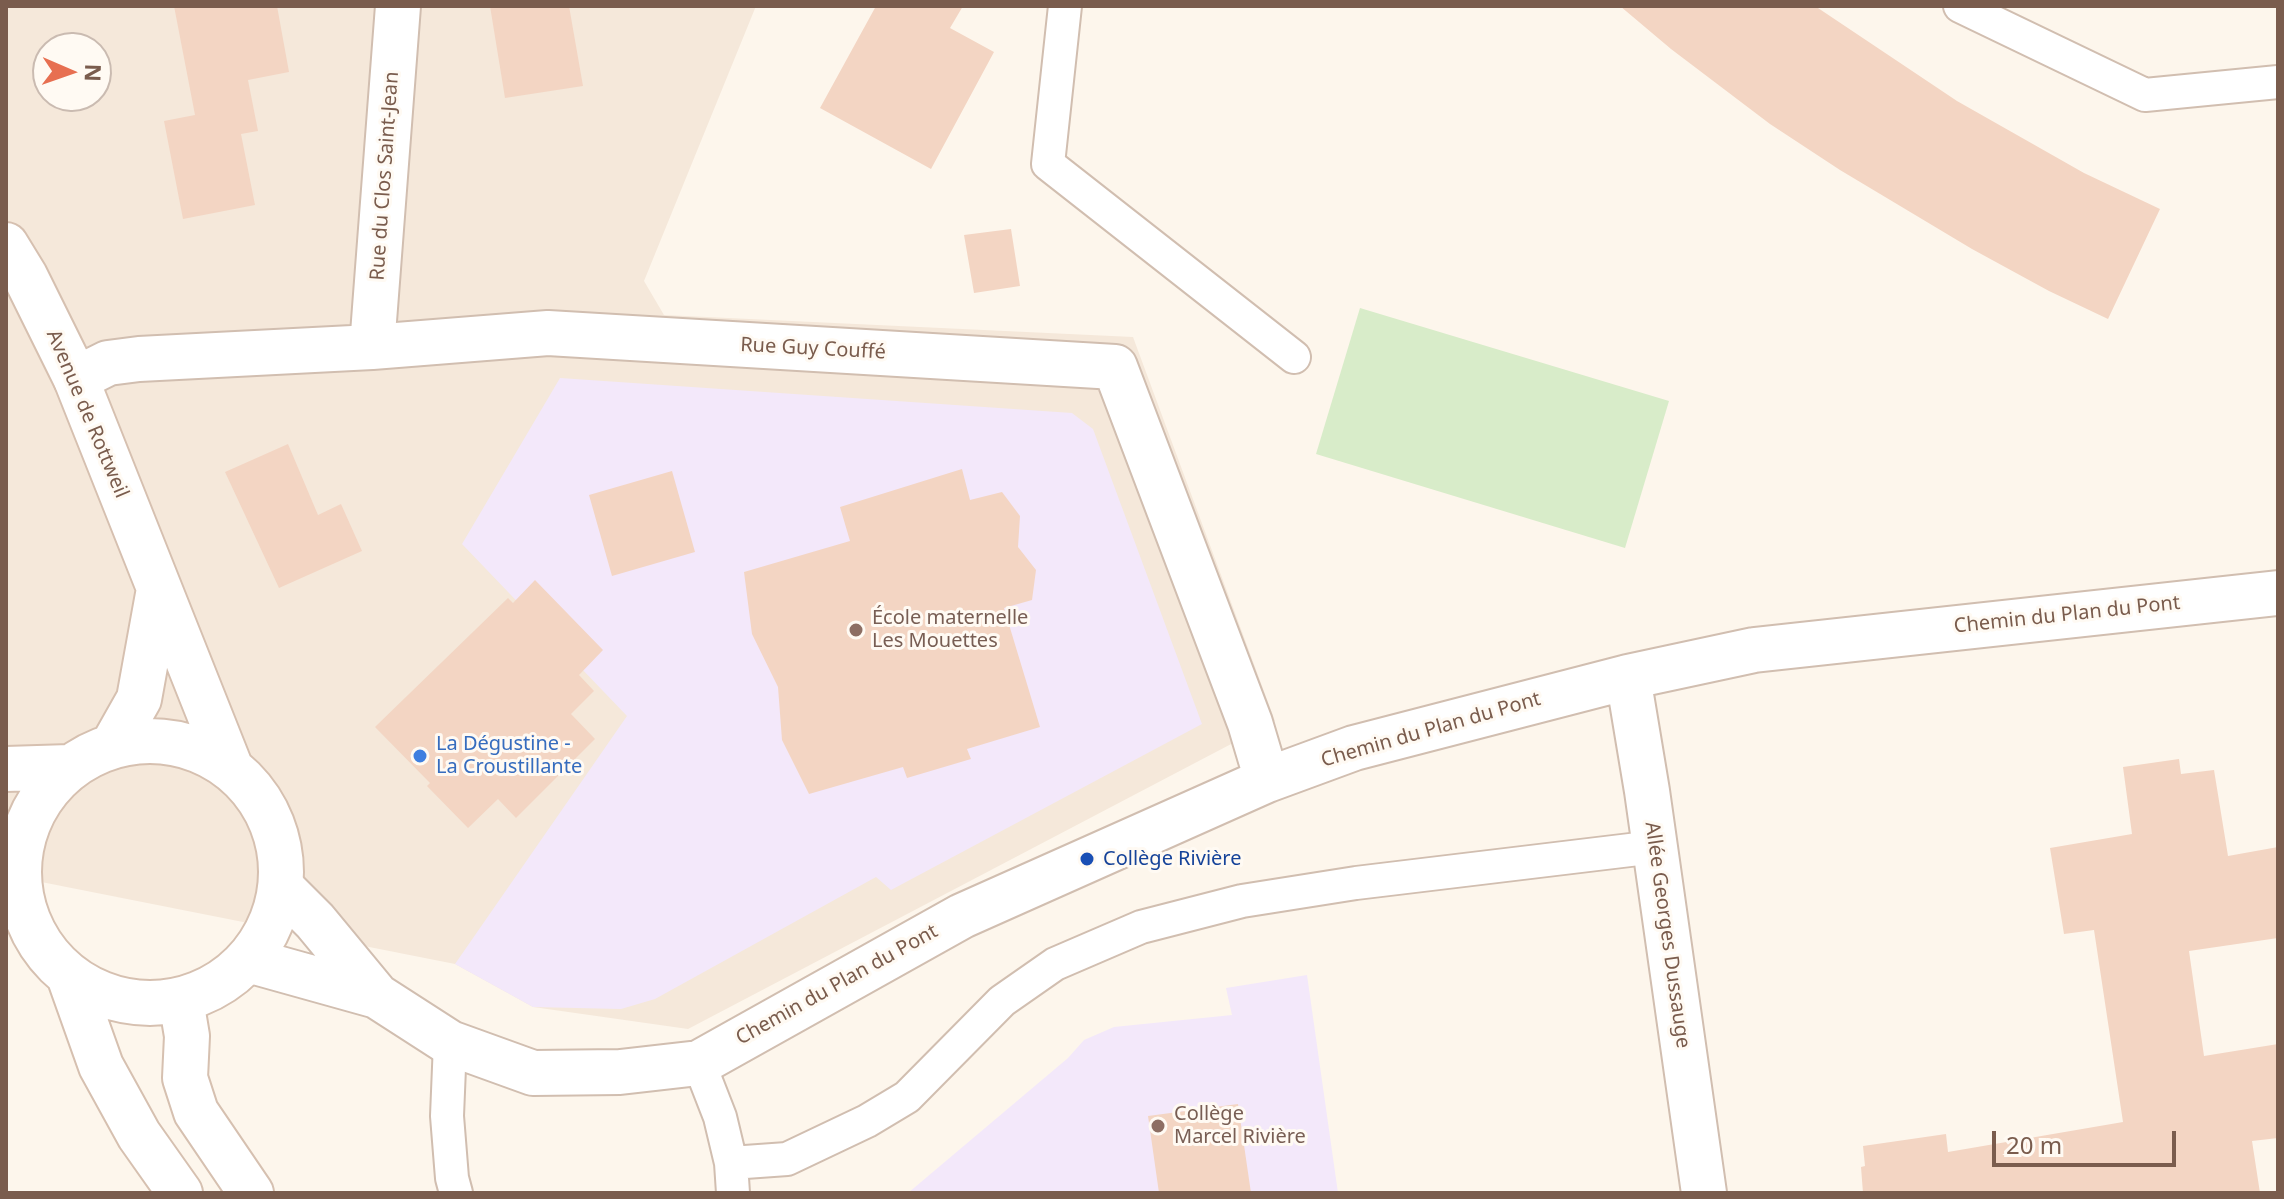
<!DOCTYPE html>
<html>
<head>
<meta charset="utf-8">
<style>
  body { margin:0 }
  #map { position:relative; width:2284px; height:1199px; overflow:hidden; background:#fdf6ec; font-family:"Noto Sans",sans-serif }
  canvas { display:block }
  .frame { position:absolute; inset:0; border:8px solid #7a5c4d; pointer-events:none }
  .north { position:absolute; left:32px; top:32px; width:80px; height:80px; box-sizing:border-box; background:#fffaf3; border:2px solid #cabbb1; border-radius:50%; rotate:92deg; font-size:22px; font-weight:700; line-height:32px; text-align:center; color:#7a5c4d }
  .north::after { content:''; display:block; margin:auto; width:28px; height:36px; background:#e76f51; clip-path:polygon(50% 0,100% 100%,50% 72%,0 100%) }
  .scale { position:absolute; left:1992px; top:1131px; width:184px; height:36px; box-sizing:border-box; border:4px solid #7a5c4d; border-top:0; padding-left:10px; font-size:24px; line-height:28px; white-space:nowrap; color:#7a5c4d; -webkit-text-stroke:6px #fffaf3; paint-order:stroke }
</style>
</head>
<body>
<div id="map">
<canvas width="2284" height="1199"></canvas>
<div class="frame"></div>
<div class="north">N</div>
<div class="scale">20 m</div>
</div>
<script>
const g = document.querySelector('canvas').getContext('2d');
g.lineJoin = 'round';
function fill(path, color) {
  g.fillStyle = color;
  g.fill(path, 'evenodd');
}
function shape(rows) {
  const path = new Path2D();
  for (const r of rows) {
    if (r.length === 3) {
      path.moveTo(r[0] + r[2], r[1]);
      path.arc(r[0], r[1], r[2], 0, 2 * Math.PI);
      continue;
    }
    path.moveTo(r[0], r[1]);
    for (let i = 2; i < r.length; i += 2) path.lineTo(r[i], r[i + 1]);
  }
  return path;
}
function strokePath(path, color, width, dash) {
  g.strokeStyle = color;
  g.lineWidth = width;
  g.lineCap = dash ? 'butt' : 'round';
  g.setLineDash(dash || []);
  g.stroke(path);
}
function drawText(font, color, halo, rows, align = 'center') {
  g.font = font + ' "Noto Sans",sans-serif';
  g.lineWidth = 6;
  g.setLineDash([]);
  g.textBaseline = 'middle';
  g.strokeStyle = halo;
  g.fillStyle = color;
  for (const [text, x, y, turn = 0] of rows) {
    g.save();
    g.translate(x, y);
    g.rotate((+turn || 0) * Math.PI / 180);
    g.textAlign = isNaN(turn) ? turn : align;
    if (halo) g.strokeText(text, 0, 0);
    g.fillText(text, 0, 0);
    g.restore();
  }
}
fill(shape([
  [6,6,756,6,644,281,664,315,1133,337,1275,721,688,1029,533,1007,455,964,6,875],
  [48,48,96,48,96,96,48,96]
]), '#f5e8da');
fill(shape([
  [560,378,1072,413,1093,429,1202,724,891,890,876,877,655,999,621,1009,533,1007,455,964,627,716,462,544],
  [1307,975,1338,1193,908,1193,1068,1058,1084,1040,1114,1027,1232,1015,1226,988]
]), '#f3e8fa');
fill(shape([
  [1360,308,1669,401,1625,548,1316,454]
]), '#d8ecc9');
fill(shape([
  [174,6,277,6,289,72,248,80,258,131,241,134,255,205,183,219,164,121,195,115],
  [490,6,569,6,583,86,505,98],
  [876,6,963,6,950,28,994,52,931,169,820,108],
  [1620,6,1815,6,1957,101,2084,173,2160,209,2108,319,2049,291,1972,249,1840,170,1770,124,1671,49],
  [1011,229,1020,286,974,293,964,235],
  [288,444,318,515,341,504,362,551,279,588,225,472],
  [962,469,970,500,1002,492,1020,516,1018,547,1036,570,1032,600,1004,608,1040,727,967,749,971,759,907,778,903,767,809,794,782,740,778,687,752,634,744,572,850,541,840,507],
  [672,471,695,552,612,576,589,495],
  [535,580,603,650,579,675,594,691,571,714,595,739,516,818,498,799,468,828,427,786,430,783,375,727,508,598,513,603],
  [2179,759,2181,774,2214,770,2228,856,2278,847,2278,938,2189,951,2204,1056,2278,1044,2278,1138,2252,1141,2260,1193,1863,1193,1861,1167,1865,1166,1863,1146,1946,1134,1948,1152,2123,1122,2094,930,2064,934,2050,848,2132,834,2123,767],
  [1238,1104,1251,1193,1159,1193,1148,1116]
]), '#f3d5c3');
const lane = shape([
  [1065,6,1048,164,1294,357],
  [1960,6,2145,95,2278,82],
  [450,1043,447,1116,452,1178,456,1193],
  [699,1063,720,1117,731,1163,733,1193],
  [731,1163,787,1159,867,1121,907,1097,1002,1001,1055,964,1141,927,1242,901,1356,883,1655,847]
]);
const street = shape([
  [372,347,398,6],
  [76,379,108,363,139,359,372,347,548,333,1115,367,1250,723,1267,780],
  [1628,677,1647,791,1704,1193],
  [281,887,315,921,377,996],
  [248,960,377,996,450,1043,533,1073,620,1072,699,1063,962,916,1267,780,1354,748,1628,677,1754,650,2278,593]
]);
const secondary = shape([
  [6,245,25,276,76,379,231,769],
  [150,872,131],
  [113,745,139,699,159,589],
  [6,769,70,767],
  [69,976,101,1066,139,1135,180,1193],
  [181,1000,187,1036,185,1078,196,1112,251,1193]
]);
strokePath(lane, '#d1beb0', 36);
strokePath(street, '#d1beb0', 48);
strokePath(secondary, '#d6c0b0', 48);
strokePath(lane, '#fff', 32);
strokePath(street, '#fff', 44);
strokePath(secondary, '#fff', 44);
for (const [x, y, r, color] of [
  [856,630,8,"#8d6e63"],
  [420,756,8,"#3f7fe0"],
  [1087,859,8,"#1a4fb4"],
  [1158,1126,8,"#8d6e63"]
]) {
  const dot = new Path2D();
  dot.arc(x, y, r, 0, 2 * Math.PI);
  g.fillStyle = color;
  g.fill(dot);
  strokePath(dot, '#fffaf3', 3);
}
drawText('20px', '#7a5c4d', '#fffaf3', [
  ["Rue du Clos Saint-Jean",385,176,-86],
  ["Rue Guy Couffé",813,349,3],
  ["Avenue de Rottweil",87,414,67],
  ["Chemin du Plan du Pont",2067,615,-6],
  ["Chemin du Plan du Pont",1431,730,-16],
  ["Allée Georges Dussauge",1667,935,82],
  ["Chemin du Plan du Pont",837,985,-29]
]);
drawText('20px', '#785e54', '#fffaf3', [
  ["École maternelle",872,618],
  ["Les Mouettes",872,641],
  ["Collège",1174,1114],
  ["Marcel Rivière",1174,1137]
], 'left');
drawText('20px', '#366cbe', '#fffaf3', [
  ["La Dégustine -",436,744],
  ["La Croustillante",436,767]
], 'left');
drawText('20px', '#164399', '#fffaf3', [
  ["Collège Rivière",1103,859]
], 'left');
</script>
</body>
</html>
